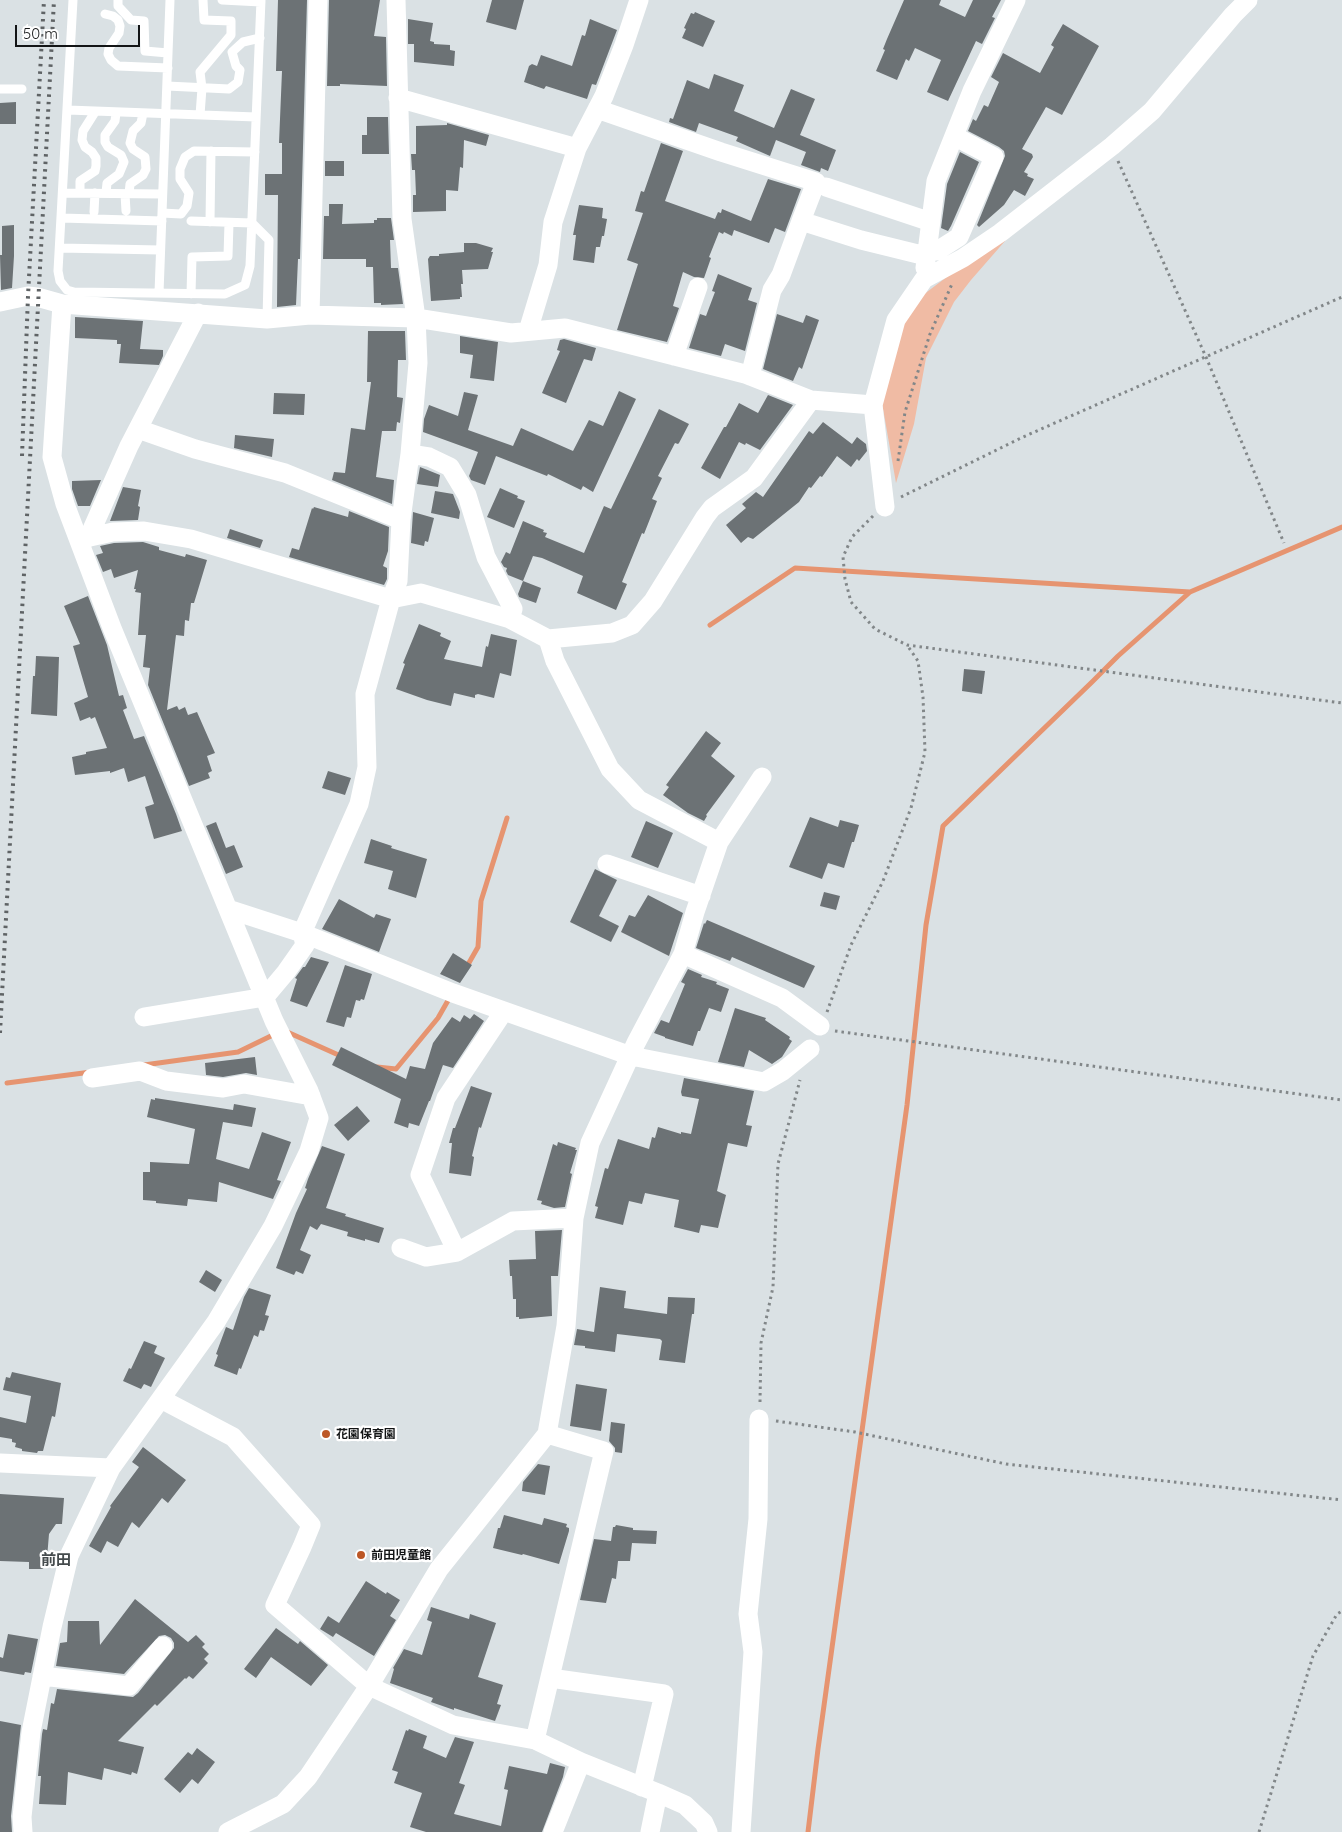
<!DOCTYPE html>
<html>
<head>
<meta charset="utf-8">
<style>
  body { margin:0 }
  #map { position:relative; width:1342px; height:1832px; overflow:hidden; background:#dae1e4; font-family:Quicksand,sans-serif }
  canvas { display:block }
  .scale { position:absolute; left:15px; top:25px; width:125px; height:22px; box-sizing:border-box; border:2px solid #131516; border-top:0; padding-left:6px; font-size:15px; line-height:18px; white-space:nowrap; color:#131516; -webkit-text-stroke:4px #fff; paint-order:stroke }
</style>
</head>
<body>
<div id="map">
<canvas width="1342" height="1832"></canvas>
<div class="scale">50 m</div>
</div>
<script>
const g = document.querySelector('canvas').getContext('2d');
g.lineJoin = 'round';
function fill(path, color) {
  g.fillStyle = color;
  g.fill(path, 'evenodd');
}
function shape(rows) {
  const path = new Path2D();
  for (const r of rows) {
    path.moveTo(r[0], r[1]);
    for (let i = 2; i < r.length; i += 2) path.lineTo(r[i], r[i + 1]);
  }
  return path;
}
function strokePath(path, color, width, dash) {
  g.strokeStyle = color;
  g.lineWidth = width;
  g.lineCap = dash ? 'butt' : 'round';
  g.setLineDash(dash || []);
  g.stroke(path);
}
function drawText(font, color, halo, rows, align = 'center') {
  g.font = font + ' Quicksand,"Noto Sans JP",sans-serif';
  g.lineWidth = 4.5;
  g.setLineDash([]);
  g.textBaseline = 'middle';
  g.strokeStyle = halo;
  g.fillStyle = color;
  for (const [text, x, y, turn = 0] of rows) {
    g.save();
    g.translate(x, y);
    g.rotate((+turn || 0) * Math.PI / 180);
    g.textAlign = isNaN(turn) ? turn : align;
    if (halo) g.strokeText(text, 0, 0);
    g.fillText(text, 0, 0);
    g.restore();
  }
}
fill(shape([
  [1026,217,971,280,954,302,926,358,914,424,896,483,881,397,894,342,919,298]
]), '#f0bba4');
strokePath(shape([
  [710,625,795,568,1190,592],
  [466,968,478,947,481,901,507,818],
  [285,1031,343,1057],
  [144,1065,238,1052,275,1034],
  [377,1067,396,1069,438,1018,450,997],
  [7,1083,91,1072],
  [808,1832,818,1749,907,1105,926,925,943,826,1092,682,1118,656,1190,592,1342,527]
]), '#e69470', 5);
fill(shape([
  [278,0,307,0,300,259,298,259,296,305,277,307,278,195,265,195,265,174,282,174,282,143,279,143,282,71,276,71],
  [329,0,380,0,374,36,386,37,387,86,340,84,340,86,327,86],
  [492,0,524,0,516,30,486,22],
  [904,0,941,0,939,5,965,17,973,0,1001,0,992,17,995,18,982,44,976,41,948,101,927,92,941,60,915,48,909,61,906,59,897,80,876,71,885,50,883,49,887,39],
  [695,12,715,21,703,47,682,38,686,29,684,28,691,13,694,14],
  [408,19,433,23,430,41,434,42,434,44,450,45,450,50,455,51,454,66,414,62,414,44,408,44],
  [590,19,617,30,596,85,592,84,587,99,546,86,544,89,524,82,529,66,532,64,537,66,541,55,572,66,582,35,585,36],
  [1063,24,1099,46,1062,115,1046,107,1022,149,1032,154,1033,157,1024,172,1028,174,1027,176,1034,179,1025,196,1014,190,1004,205,979,227,977,225,1005,156,1004,151,999,147,968,131,973,119,976,121,984,105,988,107,999,82,991,77,1003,53,1040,73,1054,47,1051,45],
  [714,74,744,85,734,111,774,128,791,89,815,99,800,135,836,150,828,171,821,168,820,172,801,165,806,152,776,140,770,156,736,141,738,137,699,123,696,132,669,122,670,118,673,119,687,80,709,89],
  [16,102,16,124,0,124,0,103],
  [367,117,388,117,389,154,362,154,362,135,367,135],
  [447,123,489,135,486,146,464,140,463,168,460,167,458,191,446,190,446,211,413,212,413,195,416,195,415,170,412,170,411,154,416,154,416,126,447,125],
  [661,143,683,151,665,201,715,219,718,212,721,213,722,209,751,221,768,179,801,189,785,232,775,228,769,243,734,230,732,236,724,232,723,234,719,232,709,257,711,258,704,278,694,277,683,272,673,306,679,308,667,342,617,330,638,264,627,260,643,213,635,211,641,191,644,192],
  [960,152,979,162,951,226,948,231,941,228,947,184],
  [325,161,344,161,344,176,325,176],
  [329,204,343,204,342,224,374,223,374,220,377,220,377,218,391,218,394,240,390,240,391,268,398,268,403,304,381,305,381,303,374,303,373,267,366,267,366,259,323,259,324,216,329,216],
  [579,205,603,208,602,218,607,219,604,236,602,236,600,247,596,247,594,263,573,260,576,235,573,235],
  [14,225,14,256,12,288,1,290,0,255,2,255,2,226],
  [464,243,476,243,493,248,491,252,493,252,488,269,462,270,463,284,461,284,462,297,460,297,460,299,431,301,428,259,430,256,439,256,439,254,464,252],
  [718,274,752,288,748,300,757,303,745,351,725,344,721,356,689,348,700,314,706,316,715,292,712,291],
  [777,314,803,323,806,315,819,320,802,369,799,367,793,381,763,369],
  [75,317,143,321,140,349,163,350,163,356,159,365,119,363,121,344,117,344,117,340,75,338],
  [368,331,405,331,406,360,398,360,397,397,403,398,400,423,397,422,396,431,382,431,376,477,394,480,392,504,332,480,334,472,345,473,351,428,365,430,371,382,367,382],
  [460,336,498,342,494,381,470,378,473,355,460,353],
  [564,339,596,348,592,361,584,359,566,403,542,393,560,351,557,350,560,340],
  [619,391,636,399,593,492,583,486,581,490,548,474,547,476,496,456,485,485,471,480,469,476,478,452,423,432,424,419,429,405,458,416,464,392,478,395,468,430,513,446,521,428,573,451,589,420,603,426],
  [274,393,305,394,304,415,273,414],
  [768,395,793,405,760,450,746,443,745,445,739,442,720,479,701,468,724,427,726,427,739,403,758,413],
  [659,409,689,424,679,443,678,444,675,443,658,476,662,478,652,499,657,501,644,534,642,533,622,582,627,584,616,610,577,593,583,576,542,558,533,556,523,581,508,575,506,571,507,568,504,567,501,562,506,552,510,554,523,521,544,530,543,532,547,533,545,537,584,553,604,506,611,509],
  [823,422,852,444,857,437,866,444,867,451,859,461,857,459,851,467,837,456,822,477,820,476,811,488,809,487,799,502,753,539,748,537,741,543,726,525,746,508,742,504,756,492,763,497,809,431,813,434],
  [235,435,274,439,272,457,234,448],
  [420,467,440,475,438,487,417,484],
  [101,480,90,506,78,506,72,489,72,481],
  [123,487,141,490,138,506,140,507,138,520,110,521],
  [500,488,518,496,517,498,525,501,514,528,487,517],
  [435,491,453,494,460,512,459,519,431,513],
  [314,507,348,517,349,511,389,527,388,551,383,566,387,568,387,579,384,585,289,557,292,548,299,550,312,508,313,509],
  [413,512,434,518,428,542,425,541,424,546,411,543],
  [230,529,263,540,260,548,227,538],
  [143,542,159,547,159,550,185,557,186,554,207,560,194,603,191,603,189,621,185,620,184,636,176,635,167,710,177,706,179,710,185,707,188,715,197,712,215,753,207,756,212,771,208,773,210,778,189,786,148,685,150,668,143,667,146,635,138,635,141,593,135,592,136,589,134,589,138,570,114,578,111,569,103,572,96,555,103,553,100,546,114,543],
  [523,581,541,588,536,603,519,597,518,594],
  [88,596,107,645,119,696,123,695,127,708,123,710,134,739,144,736,176,814,182,831,154,839,145,807,154,804,145,776,128,782,124,768,110,773,110,771,75,775,72,757,86,754,86,752,107,748,95,717,91,719,90,717,80,721,74,703,88,697,73,646,80,644,64,606],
  [419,624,441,633,440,636,451,641,444,659,482,667,486,646,488,647,491,634,517,640,511,676,500,673,494,698,478,694,475,695,475,698,454,693,451,706,427,700,396,689,405,664,403,663],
  [36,656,59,657,57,716,31,714,33,676,35,676],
  [964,669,985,671,982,694,962,691],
  [706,731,721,743,711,756,735,776,706,815,707,816,704,821,688,813,663,795,669,787,666,785],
  [328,771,351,778,345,795,322,788],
  [810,817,838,827,840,820,859,825,854,842,852,842,844,868,828,863,822,879,789,867],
  [646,821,673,833,658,868,631,857],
  [216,822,226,848,234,845,243,867,226,874,206,826],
  [371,839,392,846,391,848,427,859,416,898,388,889,393,871,364,863],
  [595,869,617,880,599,916,619,926,611,942,570,922],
  [824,892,840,896,836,910,820,906],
  [648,895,683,913,669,956,621,932,629,915,635,917],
  [339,899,374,918,376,914,391,919,379,952,322,929],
  [707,920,815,966,804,988,732,957,730,961,696,948,704,923,705,924],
  [453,953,472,965,460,983,440,974],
  [311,957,329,962,307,1007,290,1001,297,979,295,978,303,967,305,967],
  [345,965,372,974,364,1000,361,999,360,1001,356,1000,351,1018,347,1017,344,1027,326,1022],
  [688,969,702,975,701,977,717,982,716,984,729,989,721,1012,709,1008,700,1031,698,1031,693,1046,665,1038,665,1037,654,1033,661,1020,669,1023,685,984,681,982],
  [735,1008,766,1018,765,1020,790,1037,789,1039,792,1041,782,1057,772,1064,749,1050,744,1067,718,1062],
  [474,1014,484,1021,453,1068,443,1065,430,1101,429,1101,419,1126,409,1123,408,1128,394,1123,401,1099,332,1065,341,1047,406,1079,410,1066,425,1069,433,1043,452,1017,460,1022,464,1015,470,1019],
  [255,1057,257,1075,246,1073,223,1077,206,1075,205,1063],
  [684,1078,754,1091,746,1125,752,1126,747,1147,728,1143,717,1191,726,1195,718,1228,701,1225,699,1233,674,1227,679,1200,645,1193,642,1204,629,1201,623,1225,595,1218,598,1207,595,1206,605,1168,608,1169,618,1139,649,1149,652,1137,655,1138,658,1127,681,1134,681,1132,691,1134,699,1099,682,1096,681,1092],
  [471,1086,492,1093,481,1128,479,1127,472,1156,474,1157,471,1176,449,1173,452,1143,449,1143,453,1128,455,1128],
  [155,1098,233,1110,234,1104,256,1108,252,1127,223,1122,216,1159,249,1169,262,1132,291,1142,277,1180,281,1181,273,1199,219,1182,217,1202,188,1199,187,1206,156,1203,156,1201,143,1200,143,1172,150,1172,150,1162,189,1164,195,1129,147,1117,151,1099,155,1100],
  [357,1106,370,1121,348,1141,334,1125],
  [558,1142,576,1148,575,1150,577,1150,570,1173,572,1174,565,1207,554,1208,541,1204,542,1201,537,1200,553,1144,557,1146],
  [322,1146,345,1154,326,1208,346,1214,345,1216,384,1228,379,1243,365,1239,365,1241,347,1236,348,1232,321,1224,317,1230,310,1226,300,1250,311,1255,303,1274,296,1271,294,1275,276,1268,296,1213,307,1189,305,1188,308,1179],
  [562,1230,558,1276,551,1276,552,1316,519,1319,519,1317,516,1317,516,1299,513,1299,512,1276,510,1276,509,1260,536,1259,535,1231],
  [206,1270,222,1280,215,1292,199,1282],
  [600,1287,626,1291,624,1308,667,1314,668,1297,695,1298,694,1314,692,1314,685,1363,659,1360,662,1341,660,1339,617,1334,615,1352,585,1348,585,1346,574,1345,577,1329,594,1332],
  [249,1288,271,1295,265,1315,269,1316,264,1331,260,1330,258,1337,254,1335,241,1369,239,1368,237,1375,214,1366,218,1355,216,1354,226,1327,233,1330,244,1297],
  [144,1341,157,1346,154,1353,165,1358,151,1387,144,1384,141,1389,123,1381,129,1368,131,1369],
  [12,1372,61,1383,55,1417,52,1416,43,1451,38,1451,37,1453,22,1451,22,1449,15,1447,16,1443,12,1442,12,1439,0,1437,0,1417,26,1423,31,1396,3,1390,6,1377,10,1378],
  [576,1384,607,1389,601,1431,570,1426],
  [611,1422,625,1424,622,1453,615,1452,615,1448,609,1441],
  [143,1447,186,1480,168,1503,162,1498,139,1528,132,1522,118,1547,107,1541,101,1553,89,1546,111,1507,110,1506,139,1467,132,1462],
  [538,1464,550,1466,545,1495,522,1491,523,1482],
  [0,1494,64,1498,62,1524,56,1524,49,1534,47,1558,43,1569,29,1569,29,1562,0,1561],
  [504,1515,542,1525,544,1518,567,1524,566,1527,569,1528,569,1531,559,1564,523,1554,522,1555,493,1548,498,1528,500,1528],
  [616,1525,633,1528,633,1530,657,1531,656,1544,632,1543,630,1561,618,1561,616,1579,612,1578,606,1603,580,1600,594,1539,611,1541,613,1527,615,1527],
  [366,1581,386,1594,387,1592,400,1600,390,1616,396,1620,374,1656,336,1633,333,1637,320,1629,328,1616,339,1623],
  [135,1599,188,1642,196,1635,205,1644,202,1647,209,1654,204,1659,208,1663,193,1679,189,1676,186,1679,185,1678,157,1706,155,1704,118,1741,144,1747,137,1774,132,1772,131,1775,104,1768,102,1780,68,1772,66,1805,39,1804,41,1776,38,1776,42,1734,43,1729,47,1730,51,1703,54,1704,57,1689,133,1697,138,1693,174,1648,174,1643,171,1638,165,1635,159,1636,124,1674,56,1666,60,1643,67,1642,68,1621,99,1621,100,1645],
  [431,1607,469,1619,470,1614,496,1623,478,1677,503,1685,497,1704,501,1705,495,1721,454,1708,454,1710,431,1702,433,1698,390,1683,394,1669,393,1668,404,1649,422,1655,432,1622,427,1620],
  [276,1628,298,1644,300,1641,328,1665,311,1686,271,1657,256,1678,244,1669],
  [8,1634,38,1639,31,1673,25,1672,24,1675,0,1671,0,1657,3,1658],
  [0,1721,21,1725,11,1816,12,1832,0,1832],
  [409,1729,427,1736,423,1748,446,1758,455,1737,474,1742,459,1783,465,1785,454,1814,501,1826,508,1790,504,1789,509,1766,547,1774,550,1763,565,1767,563,1777,542,1832,426,1832,410,1827,422,1793,394,1783,398,1772,392,1770,406,1730,408,1731],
  [197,1748,215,1762,198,1784,192,1779,180,1793,164,1779,188,1752,192,1755]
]), '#6c7275');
strokePath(shape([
  [1118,161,1206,357,1284,543],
  [898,461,905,412,930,334,952,284],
  [901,497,1023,437,1342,297],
  [873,516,852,537,843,557,845,579,851,602,875,629,907,645,1342,703],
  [827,1012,851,945,883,881,911,808,925,752,923,697,918,661,907,645],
  [835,1031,1342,1100],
  [760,1402,761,1343,773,1287,778,1164,800,1080],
  [776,1421,855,1432,1006,1464,1342,1500],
  [1259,1832,1313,1656,1337,1614,1342,1611]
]), '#828789', 3, [2.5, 4]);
strokePath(shape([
  [73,0,58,271,60,281,67,290,74,292,225,294,245,285,250,266,261,0],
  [118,0,118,6,131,20,144,21,145,51,168,53],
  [222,0,261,2],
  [105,14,113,16,118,20,120,26,119,33,109,48,108,54,111,60,118,66,168,68],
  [167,86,229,89,238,82,240,70,236,66,232,52,243,42,260,38],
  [0,89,22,89],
  [68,110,256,117],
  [200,115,202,88,200,72,231,35,231,21,204,20,203,0],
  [63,193,162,194],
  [80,193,80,181,95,171,96,166,96,158,92,152,85,147,82,140,83,131,95,112],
  [106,193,107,183,119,174,124,162,121,155,108,147,105,142,105,135,115,121,116,113],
  [125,194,126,211],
  [129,194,130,184,143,175,146,169,145,157,133,149,130,143,133,131,141,123,143,113],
  [94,212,95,193],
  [162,213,181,214,187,206,189,193,180,179,180,169,185,157,194,151,255,152],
  [62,218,162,221],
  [191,221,252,223,269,240,267,319],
  [210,222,211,151],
  [60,248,160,250],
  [159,293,170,0],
  [191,294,192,257,228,256,229,223]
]), '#fff', 9);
strokePath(shape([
  [398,98,577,148],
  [597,109,721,152,816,182,801,221,861,240,926,256],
  [826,187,931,222],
  [927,250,937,251,959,237,994,157,954,136],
  [925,268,936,181,972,91,1016,0],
  [0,302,28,296,37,297,62,304,267,319,310,315,416,318,511,333,565,328,745,374,811,400,873,405,896,320,924,279,963,258,1000,233,1112,146,1152,111,1233,15,1248,0],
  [310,315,318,0],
  [528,331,548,265,553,222,577,148,604,96,624,45,639,0],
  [674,356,698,287],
  [750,376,772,290,781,275,801,221],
  [873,405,885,507],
  [138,429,195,449,285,473,401,520],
  [410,454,429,457,450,467,467,495,486,557,513,609,510,619],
  [90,537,113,532,144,531,191,539,391,599,421,593,510,619,548,639,612,633,632,625,653,601,705,517,712,508,754,478,811,400],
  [80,541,90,537,93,527,129,446,198,313],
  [719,842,762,777],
  [607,864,701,896],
  [228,909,302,933,453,993,631,1056,764,1082,783,1071,810,1049],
  [683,954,782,998,820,1026],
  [504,1011,446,1098,420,1175,457,1252,513,1221,574,1218],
  [144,1017,265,997,286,972,305,945,302,933,359,804,367,767,365,694,391,599,398,581,401,520,410,454,418,363,416,318,402,219,396,0],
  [92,1078,140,1071,166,1081,223,1088,244,1084,311,1096],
  [401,1248,426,1257,457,1252],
  [161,1399,233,1437,311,1525,302,1547,275,1605,369,1686,453,1725,535,1740,581,1762,658,1793,685,1805,704,1823,708,1832],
  [0,1463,111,1468],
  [42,1676,129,1686,163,1646],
  [550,1678,664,1694,642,1787],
  [535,1740,604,1451,547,1434],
  [23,1832,22,1817,31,1732,52,1627,69,1556,111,1468,216,1322,273,1226,309,1151,319,1118,309,1091,274,1021,112,628,65,504,52,457,62,304],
  [228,1832,283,1804,308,1777,369,1686,439,1569,547,1434,566,1326,574,1218,590,1143,636,1043,683,954,695,912,719,842,639,800,610,769,555,661,548,639],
  [553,1832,581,1762],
  [650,1832,658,1793],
  [741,1832,753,1652,748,1614,758,1519,759,1419]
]), '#fff', 19);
strokePath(shape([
  [22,456,28,296,44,0],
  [0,1033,54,0]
]), '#5f6365', 4, [2.5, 5]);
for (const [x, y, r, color] of [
  [326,1434,5,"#bc5726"],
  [361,1555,5,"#bc5726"]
]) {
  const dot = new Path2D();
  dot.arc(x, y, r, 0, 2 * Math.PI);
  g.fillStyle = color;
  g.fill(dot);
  strokePath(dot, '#fff', 2);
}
drawText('bold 12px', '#131516', '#fff', [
  ["花園保育園",336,1434],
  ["前田児童館",371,1555]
], 'left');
drawText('bold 15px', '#454b4d', '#fff', [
  ["前田",56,1560]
]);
</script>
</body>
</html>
